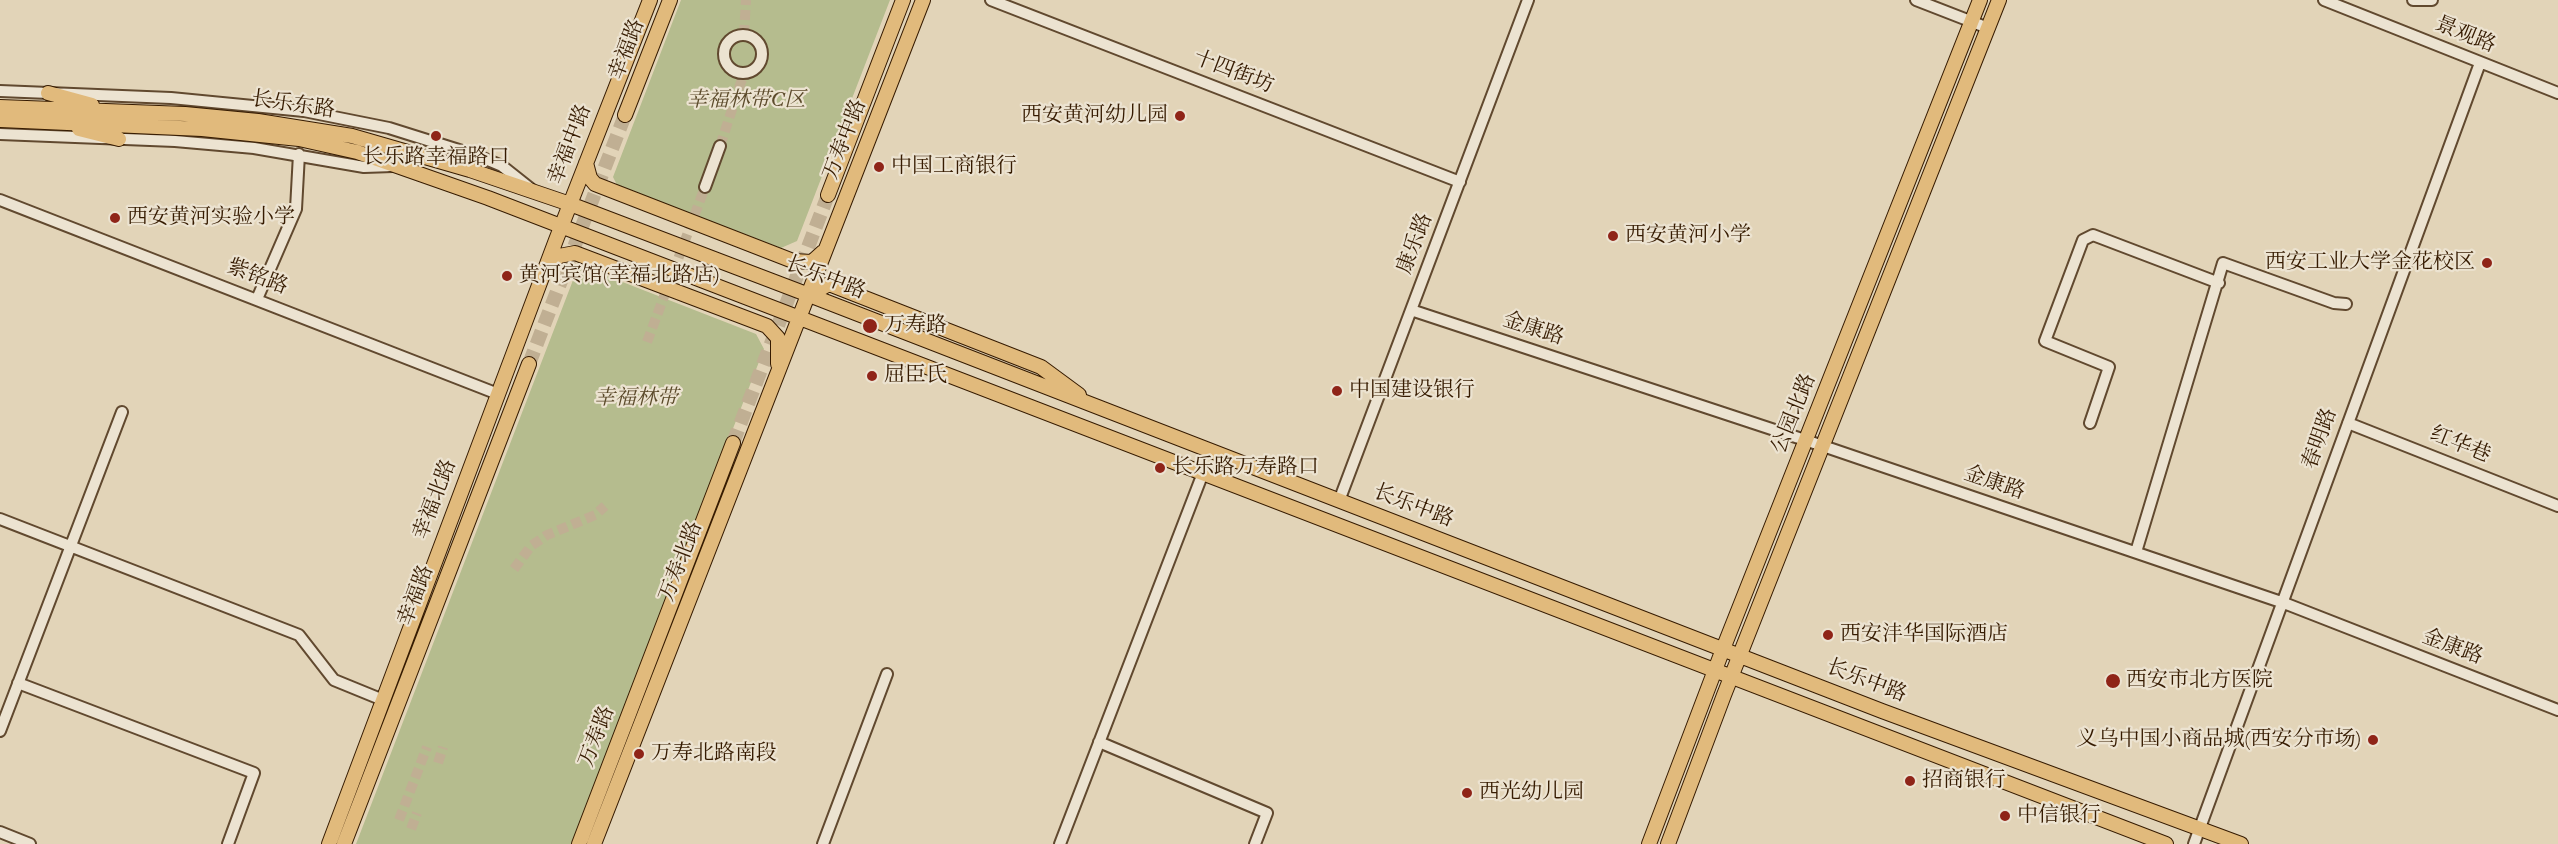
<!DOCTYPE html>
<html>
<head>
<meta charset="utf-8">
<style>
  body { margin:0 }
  canvas { display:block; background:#e2d4b8 }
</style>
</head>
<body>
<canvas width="2558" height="844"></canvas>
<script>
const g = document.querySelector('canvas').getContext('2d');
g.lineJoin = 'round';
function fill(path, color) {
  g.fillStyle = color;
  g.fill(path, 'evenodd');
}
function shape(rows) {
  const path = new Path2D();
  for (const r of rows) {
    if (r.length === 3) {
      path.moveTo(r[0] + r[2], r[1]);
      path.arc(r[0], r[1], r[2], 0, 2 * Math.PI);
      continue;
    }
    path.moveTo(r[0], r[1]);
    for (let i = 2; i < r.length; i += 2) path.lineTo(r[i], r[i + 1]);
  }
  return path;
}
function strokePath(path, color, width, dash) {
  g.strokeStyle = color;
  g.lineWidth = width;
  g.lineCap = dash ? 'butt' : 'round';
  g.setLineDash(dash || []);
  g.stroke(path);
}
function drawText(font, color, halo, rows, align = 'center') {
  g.font = font + ' "IM FELL Double Pica","Noto Serif SC",serif';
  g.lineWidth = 4.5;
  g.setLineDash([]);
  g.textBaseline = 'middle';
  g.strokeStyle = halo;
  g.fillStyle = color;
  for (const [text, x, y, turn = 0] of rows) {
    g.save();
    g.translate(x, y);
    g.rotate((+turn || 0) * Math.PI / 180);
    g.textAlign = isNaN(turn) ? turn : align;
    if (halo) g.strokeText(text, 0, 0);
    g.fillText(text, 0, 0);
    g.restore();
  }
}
fill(shape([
  [681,0,890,0,797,241,781,248,617,185,613,177],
  [584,267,756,334,764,349,571,844,356,844,575,275]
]), '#b5bc8e');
strokePath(shape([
  [744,35,746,0],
  [720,146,744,73],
  [647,342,705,187],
  [514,569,531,546,547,535,595,515,605,506],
  [438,763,443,747],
  [399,820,427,747],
  [411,829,417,813]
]), '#c0af93', 10, [10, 5]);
strokePath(shape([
  [529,364,625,115],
  [733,443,828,195]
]), '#c0af93', 14, [14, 7]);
const minor = shape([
  [991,0,1460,182],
  [1916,0,1988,28],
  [2324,0,2558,93],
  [2413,0,2432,0],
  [743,54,19],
  [0,91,171,98,304,111,389,128,478,156,502,166,531,189],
  [0,134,175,141,254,148,364,167,393,166],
  [705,187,720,146],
  [0,200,498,394],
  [257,299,296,209,299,154],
  [1411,310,1823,446,2284,603,2558,710],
  [2090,423,2109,367,2045,341,2083,240,2093,235,2219,283],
  [2348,423,2558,506],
  [1339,501,1528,0],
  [0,519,299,635,334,680,383,700],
  [2136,552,2223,263,2334,303,2346,304],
  [18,683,254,773,228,844],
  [0,731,122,412],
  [1099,742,1267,813,1255,844],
  [0,832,30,844],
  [823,844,887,674],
  [1060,844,1203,473],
  [2194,844,2480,63]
]);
const major = shape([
  [48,93,92,105],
  [0,107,185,114,258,121,352,136,470,170,570,204,809,295,1882,711,2241,844],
  [625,115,670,0],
  [0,120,202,129,299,139,357,152,488,198,2166,844],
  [79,129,119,139],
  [586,163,590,178,595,184,793,261,812,262,823,252],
  [828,195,903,0],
  [547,268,559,256,575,253,767,326,778,338,778,364],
  [809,295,829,284,1041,367,1079,395],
  [329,844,556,240,650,0],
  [344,844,529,364],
  [579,844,733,443],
  [594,844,923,0],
  [1649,844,1723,649,1980,0],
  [1668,844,1724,695,1999,0]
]);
strokePath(minor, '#61492f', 14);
strokePath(major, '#361b01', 16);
strokePath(minor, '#ece3d1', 10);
strokePath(major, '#e1ba7c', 14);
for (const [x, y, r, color] of [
  [1180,116,6,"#8f2418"],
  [436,136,6,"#8f2418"],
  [879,167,6,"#8f2418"],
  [115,218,6,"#8f2418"],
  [1613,236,6,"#8f2418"],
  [2487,263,6,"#8f2418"],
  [507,276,6,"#8f2418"],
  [870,326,8,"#8f2418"],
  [872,376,6,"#8f2418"],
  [1337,391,6,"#8f2418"],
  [1160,468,6,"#8f2418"],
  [1828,635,6,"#8f2418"],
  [2113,681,8,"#8f2418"],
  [2373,740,6,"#8f2418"],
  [639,754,6,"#8f2418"],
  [1910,781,6,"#8f2418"],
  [1467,793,6,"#8f2418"],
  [2005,816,6,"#8f2418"]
]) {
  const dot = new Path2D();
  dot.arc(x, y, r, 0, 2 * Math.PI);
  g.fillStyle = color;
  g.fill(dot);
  strokePath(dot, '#ece3d1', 2);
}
drawText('21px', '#361b01', '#ece3d1', [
  ["景观路",2465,36,22],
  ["幸福路",628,50,-69],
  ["十四街坊",1233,73,21],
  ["长乐东路",293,106,8],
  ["万寿中路",846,140,-69],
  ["幸福中路",571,145,-69],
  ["康乐路",1416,244,-69],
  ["紫铭路",257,278,21],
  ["长乐中路",825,279,21],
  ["金康路",1533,330,18],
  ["公园北路",1795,414,-68],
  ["春明路",2321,439,-70],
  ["红华巷",2460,446,22],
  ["金康路",1994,484,19],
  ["幸福北路",436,500,-69],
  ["长乐中路",1413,507,21],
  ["万寿北路",682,562,-69],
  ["幸福路",417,596,-69],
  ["金康路",2452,648,21],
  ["长乐中路",1866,682,21],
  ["万寿路",598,737,-69]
]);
drawText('italic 21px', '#5c4b2b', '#ece3d1', [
  ["幸福林带C区",746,101],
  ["幸福林带",636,399]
]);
drawText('21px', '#361b01', '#ece3d1', [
  ["西安黄河幼儿园",1168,116,"right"],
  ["长乐路幸福路口",436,158,"center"],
  ["中国工商银行",891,167],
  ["西安黄河实验小学",127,218],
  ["西安黄河小学",1625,236],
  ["西安工业大学金花校区",2475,263,"right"],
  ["黄河宾馆(幸福北路店)",519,276],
  ["万寿路",884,326],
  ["屈臣氏",884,376],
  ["中国建设银行",1349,391],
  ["长乐路万寿路口",1172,468],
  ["西安沣华国际酒店",1840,635],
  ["西安市北方医院",2126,681],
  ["义乌中国小商品城(西安分市场)",2361,740,"right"],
  ["万寿北路南段",651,754],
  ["招商银行",1922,781],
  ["西光幼儿园",1479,793],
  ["中信银行",2017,816]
], 'left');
</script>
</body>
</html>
